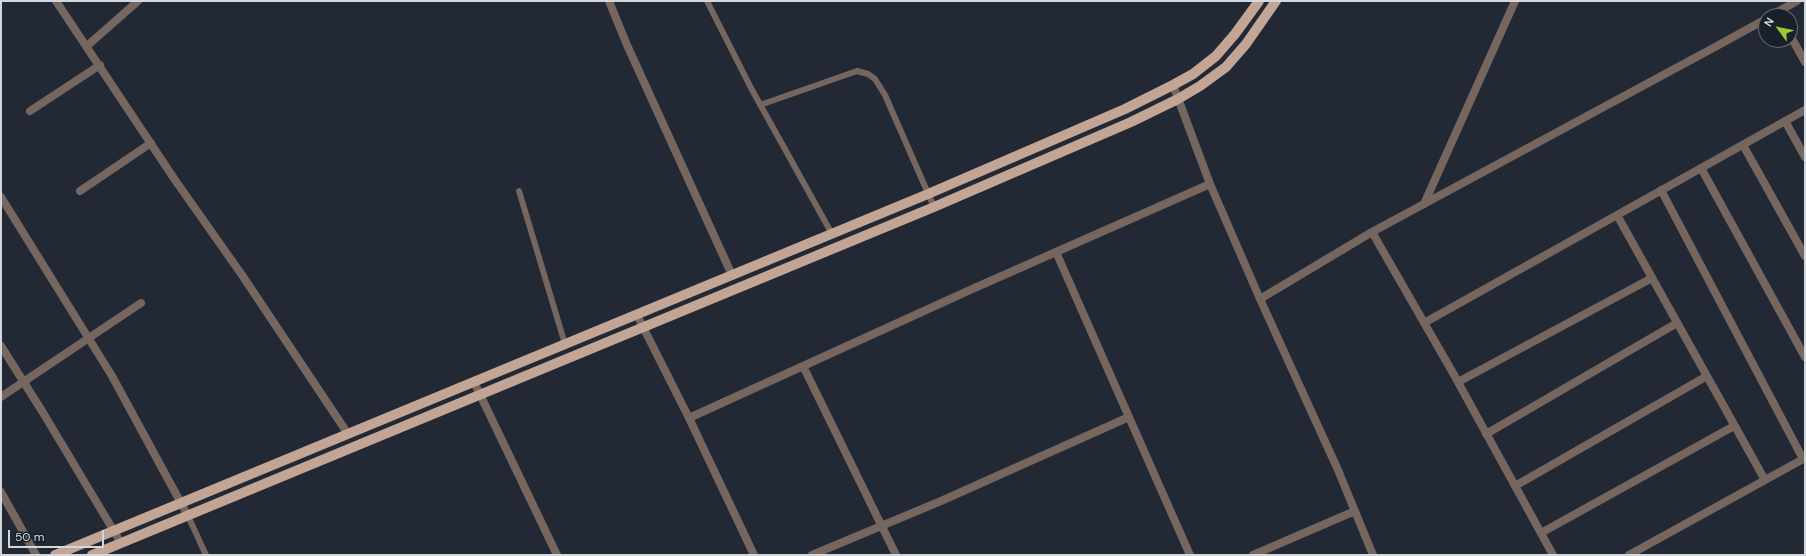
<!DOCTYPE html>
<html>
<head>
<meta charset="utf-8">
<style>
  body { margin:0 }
  #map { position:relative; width:1806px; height:556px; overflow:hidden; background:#222934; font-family:"DM Sans",sans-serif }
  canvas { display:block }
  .frame { position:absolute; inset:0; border:2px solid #d3d8df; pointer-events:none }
  .north { position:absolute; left:1758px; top:8px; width:40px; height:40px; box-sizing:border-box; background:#19202a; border:1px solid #636a72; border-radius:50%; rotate:303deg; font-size:11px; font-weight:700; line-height:16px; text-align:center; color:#d3d8df }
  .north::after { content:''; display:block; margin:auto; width:14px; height:18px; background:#99cb35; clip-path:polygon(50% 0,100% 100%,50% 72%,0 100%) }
  .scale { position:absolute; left:8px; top:530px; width:96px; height:18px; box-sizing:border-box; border:2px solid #d3d8df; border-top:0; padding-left:5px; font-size:12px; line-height:14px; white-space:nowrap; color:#d3d8df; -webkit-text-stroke:3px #19202a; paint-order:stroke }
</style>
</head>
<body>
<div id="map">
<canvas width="1806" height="556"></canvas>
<div class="frame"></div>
<div class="north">N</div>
<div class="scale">50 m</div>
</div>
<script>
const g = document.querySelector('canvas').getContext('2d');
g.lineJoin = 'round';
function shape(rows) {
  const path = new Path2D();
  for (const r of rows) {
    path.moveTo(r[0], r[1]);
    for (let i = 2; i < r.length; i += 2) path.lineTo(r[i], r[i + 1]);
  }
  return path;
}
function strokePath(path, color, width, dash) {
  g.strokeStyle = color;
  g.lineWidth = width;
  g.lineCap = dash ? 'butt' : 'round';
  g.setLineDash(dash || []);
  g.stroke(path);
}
strokePath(shape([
  [707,1,751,88,832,234],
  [760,105,857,71,868,74,875,79,885,95,934,207],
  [519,191,565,344],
  [188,516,206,555]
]), '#75675f', 6);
strokePath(shape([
  [56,1,175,180,242,275,348,434],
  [609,1,627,45,732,275],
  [1770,16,1797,1],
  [1790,35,1805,62],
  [87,46,138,1],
  [1173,85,1210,184,1260,299,1338,470,1373,555],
  [30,111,100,65],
  [1785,121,1805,157],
  [1743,145,1805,256],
  [1701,168,1805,357],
  [1661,190,1803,459],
  [80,191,151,143],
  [1,197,112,376,188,516],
  [1424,204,1515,1],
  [1617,215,1765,480],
  [1372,232,1453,373,1553,555],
  [1056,252,1190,555],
  [1260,299,1372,232,1715,47,1766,19],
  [637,315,689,418,754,555],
  [1424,323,1805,110],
  [1,346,42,411,121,543],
  [803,366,896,555],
  [474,382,557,555],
  [1458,382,1652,278],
  [1,397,141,303],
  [689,418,970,290,1210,184],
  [1486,434,1677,323],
  [1515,486,1707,376],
  [1,492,36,555],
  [1541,533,1734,426],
  [812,555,941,501,1129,417],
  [1253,555,1355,511],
  [1629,555,1805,458]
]), '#75675f', 8);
strokePath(shape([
  [55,555,928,194,1125,109,1173,85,1193,74,1216,56,1235,34,1259,1],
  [92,555,934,207,1131,122,1178,99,1200,86,1226,67,1246,44,1276,1]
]), '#c2a595', 10);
</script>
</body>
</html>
